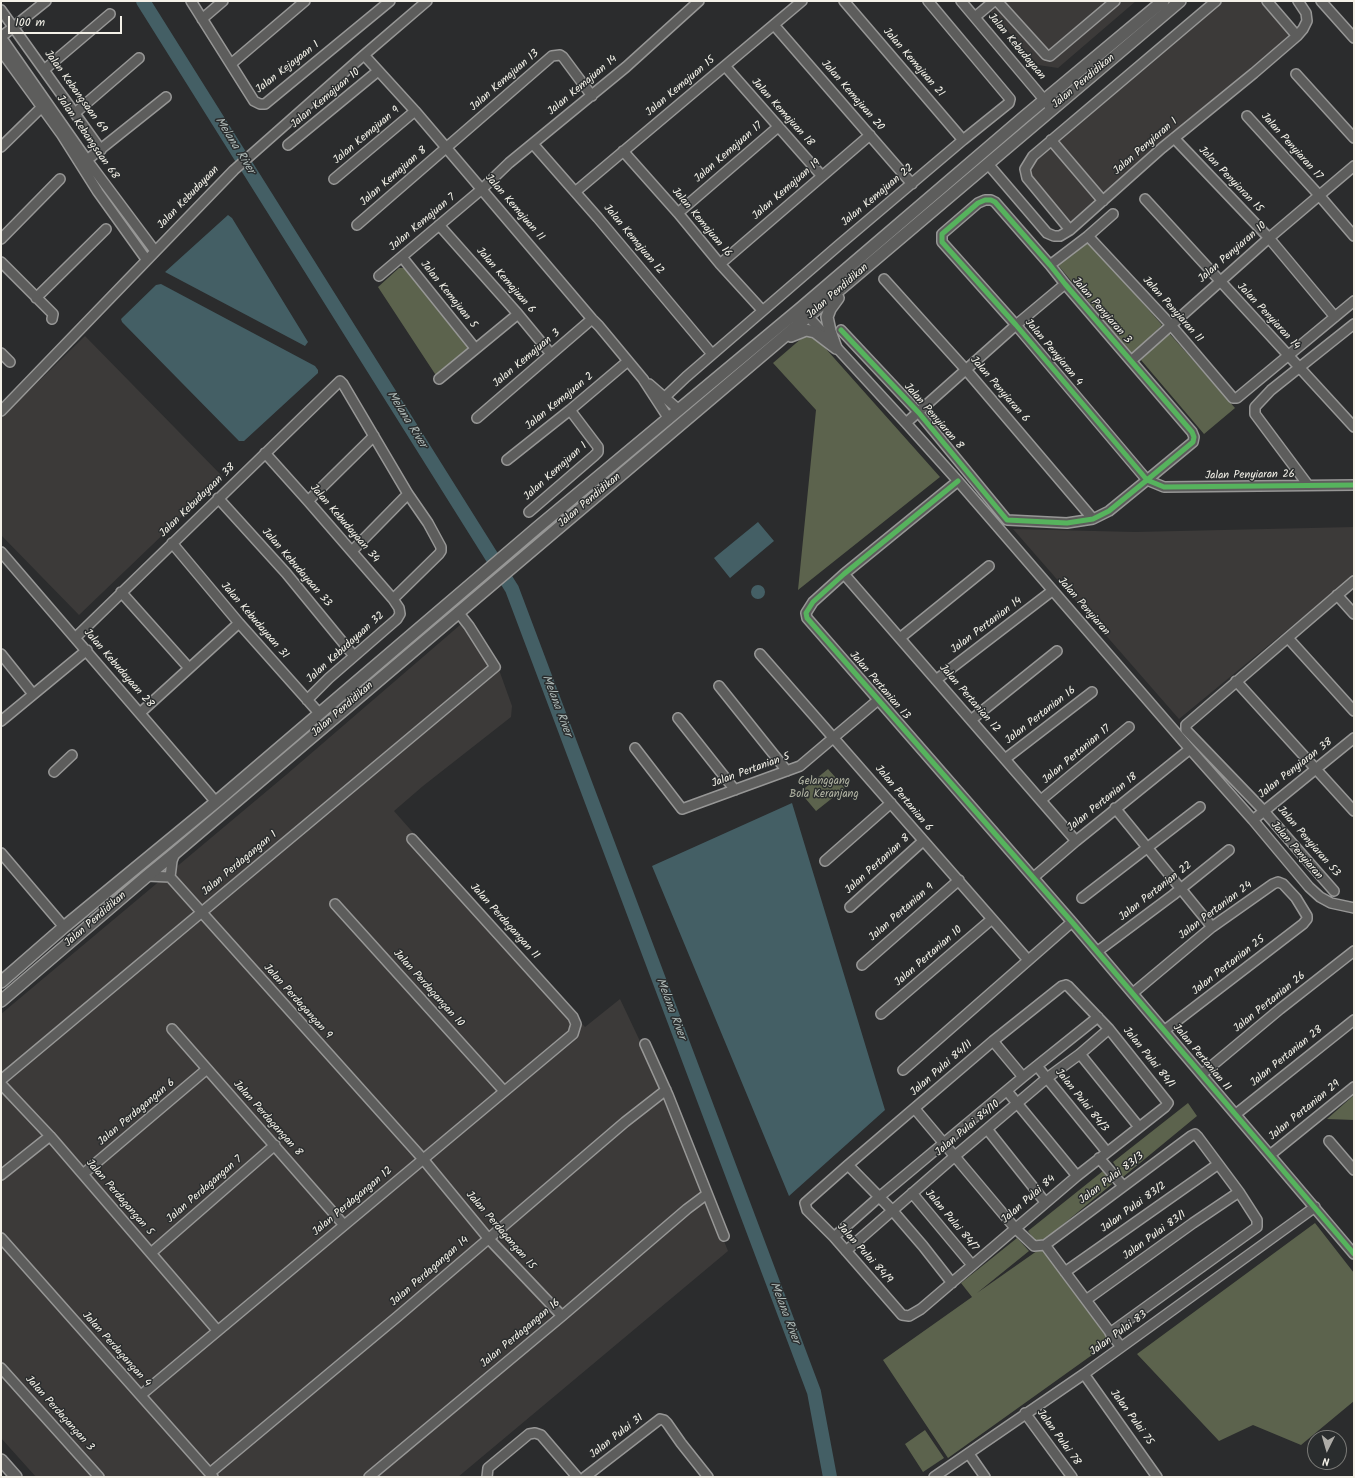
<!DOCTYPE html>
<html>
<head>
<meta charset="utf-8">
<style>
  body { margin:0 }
  #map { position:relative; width:1355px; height:1478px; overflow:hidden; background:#2b2c2d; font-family:Kalam,sans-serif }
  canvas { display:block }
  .frame { position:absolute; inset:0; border:2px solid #f4f1e8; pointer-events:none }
  .north { position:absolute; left:1307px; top:1430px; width:40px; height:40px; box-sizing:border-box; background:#2a2d2e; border:1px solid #7b7b78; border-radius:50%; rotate:185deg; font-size:11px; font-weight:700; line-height:16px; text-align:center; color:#f4f1e8 }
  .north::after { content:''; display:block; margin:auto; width:14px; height:18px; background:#aeaca7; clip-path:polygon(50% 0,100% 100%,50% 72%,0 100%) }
  .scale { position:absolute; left:8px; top:16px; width:114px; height:18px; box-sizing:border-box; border:2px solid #f4f1e8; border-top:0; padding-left:5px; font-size:12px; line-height:14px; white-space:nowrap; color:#f4f1e8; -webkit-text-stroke:3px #2a2d2e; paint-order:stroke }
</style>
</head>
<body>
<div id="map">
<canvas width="1355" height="1478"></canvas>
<div class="frame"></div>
<div class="north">N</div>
<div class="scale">100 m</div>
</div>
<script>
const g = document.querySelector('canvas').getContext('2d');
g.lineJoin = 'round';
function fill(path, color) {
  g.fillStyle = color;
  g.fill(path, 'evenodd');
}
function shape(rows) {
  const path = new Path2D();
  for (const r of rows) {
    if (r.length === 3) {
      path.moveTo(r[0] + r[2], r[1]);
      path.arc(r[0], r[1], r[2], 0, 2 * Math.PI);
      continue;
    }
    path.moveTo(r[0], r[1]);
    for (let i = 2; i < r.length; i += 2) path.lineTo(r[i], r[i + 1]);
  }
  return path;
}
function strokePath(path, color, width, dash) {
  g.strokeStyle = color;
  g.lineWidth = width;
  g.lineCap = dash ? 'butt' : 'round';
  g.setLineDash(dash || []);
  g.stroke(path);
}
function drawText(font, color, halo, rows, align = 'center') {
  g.font = font + ' Kalam,sans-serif';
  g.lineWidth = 3;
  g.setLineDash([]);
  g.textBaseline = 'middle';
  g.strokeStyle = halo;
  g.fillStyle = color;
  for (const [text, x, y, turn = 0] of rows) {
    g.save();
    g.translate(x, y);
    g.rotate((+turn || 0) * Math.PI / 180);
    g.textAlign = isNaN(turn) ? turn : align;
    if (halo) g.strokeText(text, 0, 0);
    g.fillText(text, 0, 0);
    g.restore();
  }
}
fill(shape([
  [981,1,1136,1,1058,68,1038,65],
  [1212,1,1271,1,1300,36,1226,97,1069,234,1023,178,1031,154],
  [85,336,223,477,79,615,1,535,1,418],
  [1354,527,1354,575,1179,719,1013,529,1135,532],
  [467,619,498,667,512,706,511,717,423,786,394,811,585,1027,620,999,665,1094,728,1251,458,1477,36,1477,1,1438,1,1014,286,775]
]), '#3c3a39');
fill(shape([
  [1088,241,1162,325,1132,354,1058,265],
  [399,268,404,268,468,346,468,351,437,377,378,287],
  [810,331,940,477,798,590,816,410,773,363],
  [1169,333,1235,408,1204,434,1141,360],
  [828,769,845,788,816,811,800,792],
  [1354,1095,1354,1120,1327,1119],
  [1188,1103,1197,1116,1123,1177,1113,1162],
  [1103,1171,1112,1184,1038,1245,1028,1231],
  [1315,1223,1354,1273,1354,1401,1301,1445,1253,1425,1219,1441,1137,1354],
  [1017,1238,1029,1251,977,1293,1044,1246,1113,1340,948,1458,883,1360,972,1297,961,1283],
  [925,1430,944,1458,923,1472,905,1444]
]), '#5c634d');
fill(shape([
  [228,215,232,218,308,342,305,346,165,272],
  [161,284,315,366,318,370,318,373,244,441,239,441,122,322,121,319,156,285],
  [758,522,774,541,730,578,714,558],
  [758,592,7],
  [792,803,885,1110,789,1196,652,866]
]), '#445f65');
strokePath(shape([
  [143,1,512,589,814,1392,830,1477]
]), '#445f65', 14);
const minor = shape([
  [191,1,254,101,260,104,265,104,390,1],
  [844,1,963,140],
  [961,1,1052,109],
  [997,1,1046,55,1050,56,1115,1],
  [1267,1,1297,36],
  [1321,1,1354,38],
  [1,10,101,150],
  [975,17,994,1],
  [202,19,223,1],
  [774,25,912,184],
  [1,37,87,160,155,251],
  [1,37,46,1],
  [1,51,62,135,98,192,146,259],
  [364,55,415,111,592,319,599,326,643,379,669,419],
  [231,64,305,1],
  [725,66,821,175],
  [44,70,110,14],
  [1296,74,1354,138],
  [75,113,139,58],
  [1247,116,1318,194,1354,236],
  [1174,138,1269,238,1335,317],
  [1051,140,1103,201],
  [533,144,598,218,712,354],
  [288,145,378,71],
  [1,147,46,103],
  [623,151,678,213,720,264,762,310],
  [82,164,166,97],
  [988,164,1047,233,1054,236,1060,236,1070,230,1162,148,1254,73,1297,36,1303,29,1307,21,1306,13,1298,1],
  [334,179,415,111],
  [575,192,802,1],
  [1145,199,1354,427],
  [678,213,778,127],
  [357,225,552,56,560,55,563,57,592,96],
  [439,225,518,314,551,354],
  [1070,230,1027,178,1025,169,1033,156,1216,1],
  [1088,236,1170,324,1233,398,1237,398,1354,301],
  [1,239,60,179],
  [402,257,475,348],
  [1,262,53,314,52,319],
  [720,264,870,135],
  [1050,265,1088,236,1113,214],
  [379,276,482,189,509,163,626,67,699,1],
  [884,279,967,371,1093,519],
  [36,298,106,229],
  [804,312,906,423,958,481,1190,749,1253,820,1309,887,1320,897,1331,903,1354,908],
  [841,330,919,413,1007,520,1067,523,1093,519,1109,511,1147,480,1193,442,1194,437,1192,432,1065,284,1050,265,995,202,991,200,985,200,978,203,942,234,942,242,1016,325,1147,480,1164,487,1354,485],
  [1,353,10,362],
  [1131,361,1269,238,1354,166],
  [439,379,518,314],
  [649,384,679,410],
  [665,397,686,377,839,245,963,140,1009,103,1010,99,928,1],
  [1,411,234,170,364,55,427,1],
  [477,418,592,319],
  [906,423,1016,325,1065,284],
  [265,453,308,501,393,599,399,608,400,614,397,619,329,678,307,700],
  [507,460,570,410,628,361],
  [958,481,844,574,813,602,806,613,807,618,1072,922,1354,1254],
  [1308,485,1255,414,1255,407,1271,390,1354,324],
  [218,498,286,573,354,656],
  [308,501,374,436],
  [529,512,594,456,598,452,598,447,570,410],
  [172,543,239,623,319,713],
  [352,551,408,494],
  [1,552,216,802],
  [844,574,1076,841],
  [121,592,189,668],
  [1337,595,1354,614],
  [75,638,340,381,343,384,408,494,428,523,441,547,441,551,439,554,393,599],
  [900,638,989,566],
  [1288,638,1354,711],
  [1,654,33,694],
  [760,654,1028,960],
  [936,680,1052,591],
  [1236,681,1354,811],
  [719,686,787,771],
  [140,713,239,623],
  [678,718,735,790],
  [971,720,1057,651],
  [1,721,87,650],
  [635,748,682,809,800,766,878,700],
  [1005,759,1092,692],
  [54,772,72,755],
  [1041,800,1129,727],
  [1115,808,1212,927],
  [1253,820,1354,738],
  [1,853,64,927],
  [825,861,891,803],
  [147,876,170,877,423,1159,488,1238,562,1316],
  [170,877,172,861,175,853],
  [1034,877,1076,841,1190,749],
  [1334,891,1263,810,1186,730,1186,725,1354,581],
  [1082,898,1200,807],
  [335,904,504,1091],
  [850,907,923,841],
  [1098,951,1173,895,1229,850],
  [862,965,959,880],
  [1066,985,1068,986,1109,1029,1168,1103,1165,1107,1077,1176,921,1309,909,1316,902,1315,834,1237,807,1210,805,1203,848,1165,993,1041,1062,986,1066,985],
  [1133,993,1212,927,1273,884,1278,882,1283,884,1296,898,1307,916,1307,919,1303,924,1165,1030],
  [881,1014,992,919],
  [172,1029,344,1225],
  [993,1041,1023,1077],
  [645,1044,668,1095,724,1236],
  [1080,1054,1139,1127],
  [1037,1066,1107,1152],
  [903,1070,1072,922],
  [1202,1074,1280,1009,1354,951],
  [1,1080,495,667,469,626,458,612],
  [1,1084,50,1136,217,1330],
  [1007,1091,1077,1176],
  [915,1109,1015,1228,1034,1246,1045,1245,1191,1136,1195,1134,1198,1137,1239,1192,1257,1220,1257,1227,1110,1333],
  [1236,1114,1354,1020],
  [987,1129,1045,1202],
  [1329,1141,1354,1170],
  [1270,1155,1354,1087],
  [1099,1158,1123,1186],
  [848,1165,892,1210,923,1246,952,1283],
  [83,1174,207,1069],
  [1,1175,50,1136],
  [912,1193,972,1265],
  [834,1237,878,1198,1023,1077,1098,1017],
  [1,1238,213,1477],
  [1045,1245,1121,1347],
  [846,1251,955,1156,1047,1078,1080,1054,1109,1029],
  [151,1253,275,1145],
  [1065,1272,1217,1165],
  [1086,1300,1193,1223,1239,1192],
  [1,1368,99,1477],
  [1084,1374,1157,1477],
  [141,1395,573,1034,576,1024,573,1017,412,839],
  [1025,1413,1072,1477],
  [969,1454,985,1477],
  [210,1473,397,1317,625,1122,666,1090],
  [369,1477,562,1316,687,1209,707,1194],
  [487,1477,488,1468,529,1434,535,1433,541,1435,577,1477],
  [585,1477,660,1419,664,1420,667,1423,681,1443,708,1477],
  [934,1477,1084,1374,1315,1207]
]);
const major = shape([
  [791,336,806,330,815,332,836,348],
  [836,348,830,331,827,317,830,309,838,298],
  [1,982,64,927,216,802,538,527,801,308,1024,117,1163,1],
  [1,1001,147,876,175,853,1180,1],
  [1,1460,16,1477]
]);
strokePath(minor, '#979796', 12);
strokePath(major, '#979796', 14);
strokePath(minor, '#5d5d5c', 9);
strokePath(major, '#5d5d5c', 11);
strokePath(shape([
  [841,330,919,413,1007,520,1067,523,1093,519,1109,511,1147,480,1193,442,1194,437,1192,432,1065,284,1050,265,995,202,991,200,985,200,978,203,942,234,942,242,1016,325,1147,480,1164,487,1354,485],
  [958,481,844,574,813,602,806,613,807,618,1072,922,1354,1254]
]), '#56b35d', 5);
drawText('11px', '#f4f1e8', '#2a2d2e', [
  ["Jalan Kebudayaan",1016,47,50],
  ["Jalan Kemajuan 21",913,63,49],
  ["Jalan Kejayaan 1",288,68,-38],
  ["Jalan Kemajuan 13",505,81,-41],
  ["Jalan Pendidikan",1084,82,-40],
  ["Jalan Kemajuan 14",583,86,-40],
  ["Jalan Kemajuan 15",681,87,-40],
  ["Jalan Kebangsaan 69",75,92,54],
  ["Jalan Kemajuan 20",852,96,49],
  ["Jalan Kemajuan 10",326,99,-40],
  ["Jalan Kemajuan 18",782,113,48],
  ["Jalan Kemajuan 9",367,136,-40],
  ["Jalan Kebangsaan 68",87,138,55],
  ["Jalan Penyiaran 1",1146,147,-41],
  ["Jalan Penyiaran 17",1291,147,48],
  ["Jalan Kemajuan 17",729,153,-41],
  ["Jalan Kemajuan 8",394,177,-41],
  ["Jalan Penyiaran 15",1230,180,46],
  ["Jalan Kemajuan 19",787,190,-41],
  ["Jalan Kemajuan 22",878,196,-40],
  ["Jalan Kebudayaan",189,198,-46],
  ["Jalan Kemajuan 11",514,208,49],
  ["Jalan Kemajuan 7",423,223,-40],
  ["Jalan Kemajuan 16",701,223,50],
  ["Jalan Kemajuan 12",633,240,50],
  ["Jalan Penyiaran 10",1233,253,-41],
  ["Jalan Kemajuan 6",505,281,49],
  ["Jalan Pendidikan",838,292,-41],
  ["Jalan Kemajuan 5",448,295,51],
  ["Jalan Penyiaran 11",1172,310,48],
  ["Jalan Penyiaran 3",1101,311,49],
  ["Jalan Penyiaran 14",1268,317,47],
  ["Jalan Penyiaran 4",1053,353,50],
  ["Jalan Kemajuan 3",527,359,-40],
  ["Jalan Penyiaran 6",999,390,49],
  ["Jalan Kemajuan 2",560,402,-39],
  ["Jalan Penyiaran 8",933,417,49],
  ["Jalan Kemajuan 1",556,472,-42],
  ["Jalan Penyiaran 26",1250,476,-1],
  ["Jalan Kebudayaan 38",198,501,-44],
  ["Jalan Pendidikan",590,501,-40],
  ["Jalan Kebudayaan 34",344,524,49],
  ["Jalan Kebudayaan 33",296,568,49],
  ["Jalan Penyiaran",1083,607,49],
  ["Jalan Kebudayaan 31",254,621,49],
  ["Jalan Pertanian 14",987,626,-37],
  ["Jalan Kebudayaan 32",346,648,-42],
  ["Jalan Kebudayaan 28",118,669,49],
  ["Jalan Pertanian 13",879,686,49],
  ["Jalan Pertanian 12",969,699,49],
  ["Jalan Pendidikan",343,710,-41],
  ["Jalan Pertanian 16",1041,716,-38],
  ["Jalan Pertanian 17",1077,755,-40],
  ["Jalan Penyiaran 38",1296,769,-38],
  ["Jalan Pertanian 5",751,771,-20],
  ["Jalan Pertanian 6",903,799,50],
  ["Jalan Pertanian 18",1103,803,-39],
  ["Jalan Penyiaran 53",1308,842,49],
  ["Jalan Penyiaran",1296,851,49],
  ["Jalan Perdagangan 1",240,864,-40],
  ["Jalan Pertanian 8",878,865,-42],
  ["Jalan Pertanian 22",1156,892,-38],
  ["Jalan Pertanian 24",1216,911,-37],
  ["Jalan Pertanian 9",902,913,-41],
  ["Jalan Pendidikan",96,920,-41],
  ["Jalan Perdagangan 11",504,922,48],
  ["Jalan Pertanian 10",929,957,-41],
  ["Jalan Pertanian 25",1229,966,-38],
  ["Jalan Perdagangan 10",428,989,48],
  ["Jalan Perdagangan 9",297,1002,48],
  ["Jalan Pertanian 26",1270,1003,-39],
  ["Jalan Pertanian 28",1287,1057,-39],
  ["Jalan Pulai 84/1",1148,1058,51],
  ["Jalan Pertanian 11",1201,1058,50],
  ["Jalan Pulai 84/11",942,1069,-41],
  ["Jalan Pulai 84/3",1081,1101,51],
  ["Jalan Pertanian 29",1305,1111,-39],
  ["Jalan Perdagangan 6",137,1113,-40],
  ["Jalan Perdagangan 8",267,1119,48],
  ["Jalan Pulai 84/10",968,1129,-40],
  ["Jalan Pulai 83/3",1112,1179,-37],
  ["Jalan Perdagangan 7",205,1190,-41],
  ["Jalan Perdagangan 5",119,1198,49],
  ["Jalan Pulai 84",1029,1200,-41],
  ["Jalan Perdagangan 12",353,1202,-40],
  ["Jalan Pulai 83/2",1134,1208,-36],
  ["Jalan Pulai 84/7",951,1221,50],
  ["Jalan Perdagangan 15",500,1231,49],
  ["Jalan Pulai 83/1",1155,1236,-36],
  ["Jalan Pulai 84/9",864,1254,48],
  ["Jalan Perdagangan 14",430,1272,-41],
  ["Jalan Perdagangan 16",521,1334,-40],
  ["Jalan Pulai 83",1119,1334,-36],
  ["Jalan Perdagangan 4",116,1350,48],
  ["Jalan Perdagangan 3",59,1414,48],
  ["Jalan Pulai 75",1131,1418,54],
  ["Jalan Pulai 31",617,1437,-38],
  ["Jalan Pulai 78",1058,1438,54]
]);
drawText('11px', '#b3b5a4', '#2a2d2e', [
  ["Gelanggang",824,782],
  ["Bola Keranjang",824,795]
]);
drawText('italic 12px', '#aeb9b6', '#2a2d2e', [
  ["Melana River",234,146,58],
  ["Melana River",406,420,58],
  ["Melana River",556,706,69],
  ["Melana River",670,1009,69],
  ["Melana River",784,1313,69]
]);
</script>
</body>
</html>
